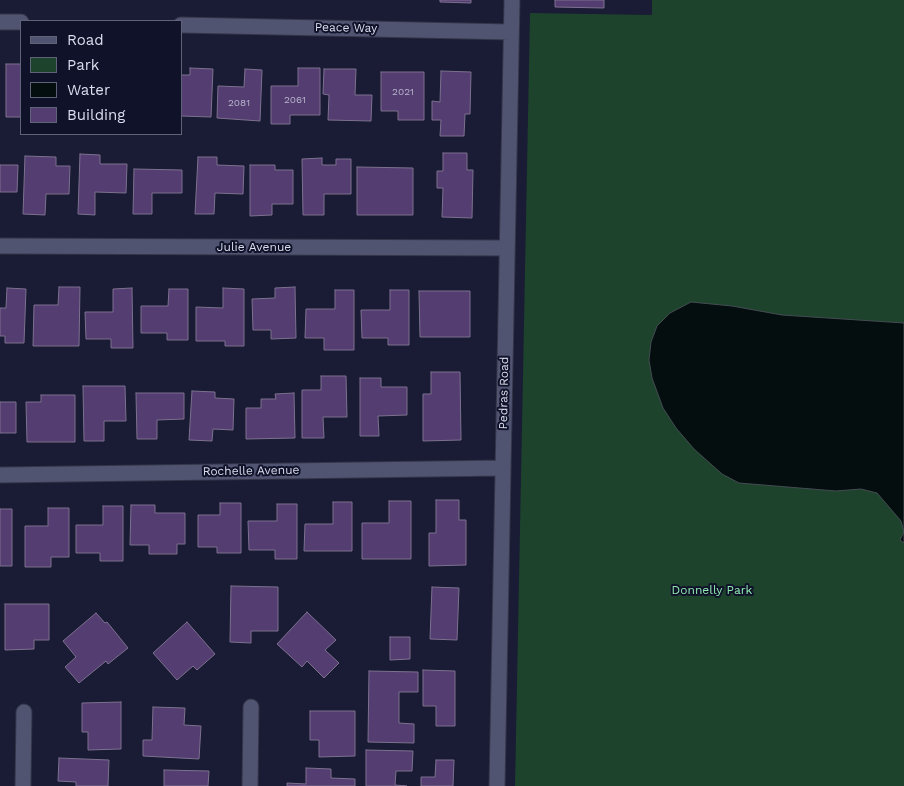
<!DOCTYPE html>
<html>
<head>
<meta charset="utf-8">
<style>
  body { margin:0 }
  #map { position:relative; width:904px; height:786px; overflow:hidden; background:#191c34; font-family:"Work Sans",sans-serif }
  canvas { display:block }
  .legend { position:absolute; left:20px; top:20px; width:162px; height:115px; box-sizing:border-box; background:#10122a; border:1px solid #606378; margin:0; padding:6px 9px; list-style:none; font-size:15px; color:#d9dded }
  .legend li { display:flex; align-items:center; gap:10px; height:25px }
  .legend b { width:25px; border:1px solid #606378 }
</style>
</head>
<body>
<div id="map">
<canvas width="904" height="786"></canvas>
<ul class="legend">
<li><b style="height:6px;background:#505471"></b>Road</li>
<li><b style="height:14px;background:#1d432d"></b>Park</li>
<li><b style="height:14px;background:#040e0f"></b>Water</li>
<li><b style="height:14px;background:#543d71"></b>Building</li>
</ul>
</div>
<script>
const g = document.querySelector('canvas').getContext('2d');
g.lineJoin = 'round';
function fill(path, color) {
  g.fillStyle = color;
  g.fill(path, 'evenodd');
}
function shape(rows) {
  const path = new Path2D();
  for (const r of rows) {
    path.moveTo(r[0], r[1]);
    for (let i = 2; i < r.length; i += 2) path.lineTo(r[i], r[i + 1]);
  }
  return path;
}
function strokePath(path, color, width, dash) {
  g.strokeStyle = color;
  g.lineWidth = width;
  g.lineCap = dash ? 'butt' : 'round';
  g.setLineDash(dash || []);
  g.stroke(path);
}
function drawText(font, color, halo, rows, align = 'center') {
  g.font = font + ' "Work Sans",sans-serif';
  g.lineWidth = 4;
  g.setLineDash([]);
  g.textBaseline = 'middle';
  g.strokeStyle = halo;
  g.fillStyle = color;
  for (const [text, x, y, turn = 0] of rows) {
    g.save();
    g.translate(x, y);
    g.rotate((+turn || 0) * Math.PI / 180);
    g.textAlign = isNaN(turn) ? turn : align;
    if (halo) g.strokeText(text, 0, 0);
    g.fillText(text, 0, 0);
    g.restore();
  }
}
fill(shape([
  [652,0,904,0,904,786,515,786,530,13,652,15]
]), '#1d432d');
const water = shape([
  [691,302,732,306,782,315,904,323,904,543,900,540,904,532,901,521,877,493,861,489,836,491,739,483,722,474,694,449,676,428,663,408,652,378,649,360,651,342,657,326,670,313,691,302]
]);
fill(water, '#040e0f');
strokePath(water, '#444c52', 1);
const building = shape([
  [440,0,471,0,471,3,440,2,440,0],
  [555,0,604,0,604,8,555,7,555,0],
  [6,64,21,64,21,117,6,117,6,64],
  [190,68,213,69,211,117,181,116,181,75,190,75,190,68],
  [298,68,320,68,320,115,290,115,290,124,271,124,271,86,298,86,298,68],
  [245,69,262,70,260,121,217,118,218,86,244,87,245,69],
  [324,69,356,69,355,95,372,95,371,121,328,120,329,95,323,94,324,69],
  [441,71,471,72,470,114,465,114,464,136,440,136,441,120,432,120,432,101,440,102,441,71],
  [381,72,424,72,424,120,398,120,398,111,381,111,381,72],
  [443,153,467,153,467,170,473,170,472,218,442,217,443,188,437,188,437,171,443,171,443,153],
  [80,154,100,155,100,164,127,164,126,193,95,192,95,215,78,214,80,154],
  [25,156,56,157,56,166,70,166,69,194,46,194,45,215,23,214,25,156],
  [198,157,217,157,217,165,244,166,243,194,215,193,214,214,195,214,198,157],
  [322,158,322,165,336,165,336,159,351,159,351,194,324,194,324,215,303,215,302,159,322,158],
  [0,165,18,165,17,192,0,192,0,165],
  [250,165,275,165,275,170,293,170,293,204,272,204,272,215,250,216,250,165],
  [357,167,413,168,413,215,357,215,357,167],
  [134,169,182,170,182,193,152,193,152,214,133,214,134,169],
  [59,287,80,287,79,346,33,346,34,305,58,305,59,287],
  [295,287,296,338,271,339,271,330,253,330,252,299,275,298,275,288,295,287],
  [7,288,26,289,24,343,5,343,5,336,0,336,0,308,6,308,7,288],
  [132,288,133,348,111,348,111,339,86,339,85,312,113,312,113,289,132,288],
  [223,288,244,289,244,346,225,346,225,341,196,341,196,307,223,308,223,288],
  [169,289,188,289,188,340,167,340,167,333,141,333,141,306,168,306,169,289],
  [335,290,354,290,354,350,324,350,324,338,305,338,306,309,335,309,335,290],
  [390,290,409,290,409,345,388,345,388,338,362,338,361,310,390,310,390,290],
  [419,291,470,291,470,337,420,337,419,291],
  [431,372,460,372,461,440,423,441,423,394,431,394,431,372],
  [321,376,346,376,347,417,323,417,324,438,302,438,302,390,321,390,321,376],
  [360,378,381,378,381,387,407,387,407,415,378,416,379,436,360,436,360,378],
  [83,386,125,386,126,421,104,421,104,441,84,441,83,386],
  [192,391,215,392,215,398,234,399,233,430,213,429,212,441,189,440,192,391],
  [136,393,184,393,184,419,157,420,157,439,137,439,136,393],
  [294,393,295,438,246,439,246,408,261,408,261,399,276,399,275,394,294,393],
  [41,395,75,395,75,442,27,442,26,402,41,402,41,395],
  [0,402,16,402,16,433,0,433,0,402],
  [436,500,459,500,459,520,466,520,466,565,429,566,429,533,436,533,436,500],
  [389,501,411,501,411,559,362,559,362,523,389,523,389,501],
  [333,502,352,502,352,551,304,551,305,524,333,524,333,502],
  [220,503,241,503,241,553,217,553,217,547,198,547,198,515,220,515,220,503],
  [277,504,297,504,297,559,275,559,275,550,249,550,248,521,277,521,277,504],
  [131,505,155,505,155,513,185,513,185,544,177,544,177,554,149,554,149,545,130,545,131,505],
  [103,506,123,506,123,561,100,561,100,553,76,553,76,525,103,525,103,506],
  [48,508,69,508,69,557,51,557,51,567,25,567,25,526,48,526,48,508],
  [0,509,12,509,12,566,0,566,0,509],
  [231,586,278,587,278,631,251,631,251,643,230,642,231,586],
  [432,587,459,588,457,640,430,639,432,587],
  [5,604,49,604,49,640,34,640,34,649,5,650,5,604],
  [307,612,336,640,325,650,339,663,324,678,307,661,302,667,277,644,307,612],
  [96,613,105,623,107,622,128,648,108,664,106,661,79,683,65,667,76,657,63,641,96,613],
  [187,622,215,654,197,670,193,666,177,680,153,653,187,622],
  [390,637,410,637,410,659,390,660,390,637],
  [423,670,455,671,455,726,436,726,436,706,423,706,423,670],
  [369,671,418,672,418,692,399,692,399,723,414,724,414,743,368,742,369,671],
  [121,702,121,749,88,750,88,732,82,732,82,703,121,702],
  [153,707,185,708,184,725,201,726,199,759,143,756,143,740,152,740,153,707],
  [310,711,355,711,355,756,319,757,319,740,310,740,310,711],
  [366,750,413,751,412,771,396,771,395,785,407,786,366,786,366,750],
  [59,758,109,760,108,786,76,786,76,782,58,781,59,758],
  [436,760,454,760,453,786,421,786,421,777,435,777,436,760],
  [306,768,331,769,331,778,355,779,355,786,287,786,287,783,306,784,306,768],
  [164,770,209,771,208,786,164,786,164,770]
]);
fill(building, '#543d71');
strokePath(building, '#7d718f', 1);
const street = shape([
  [0,22,21,22],
  [181,25,511,32],
  [0,246,507,248],
  [0,475,503,468],
  [23,786,24,712],
  [250,786,251,707],
  [497,786,512,0]
]);
strokePath(street, '#343549', 17);
strokePath(street, '#505471', 15);
drawText('10px', '#b8b5ce', null, [
  ["2021",403,92],
  ["2061",295,100],
  ["2081",239,103]
]);
drawText('12px', '#d9dded', '#10122a', [
  ["Peace Way",346,28,1],
  ["Julie Avenue",254,247],
  ["Pedras Road",504,393,-89],
  ["Rochelle Avenue",251,471,-1]
]);
drawText('12px', '#8fe8b0', '#10122a', [
  ["Donnelly Park",712,590]
]);
</script>
</body>
</html>
